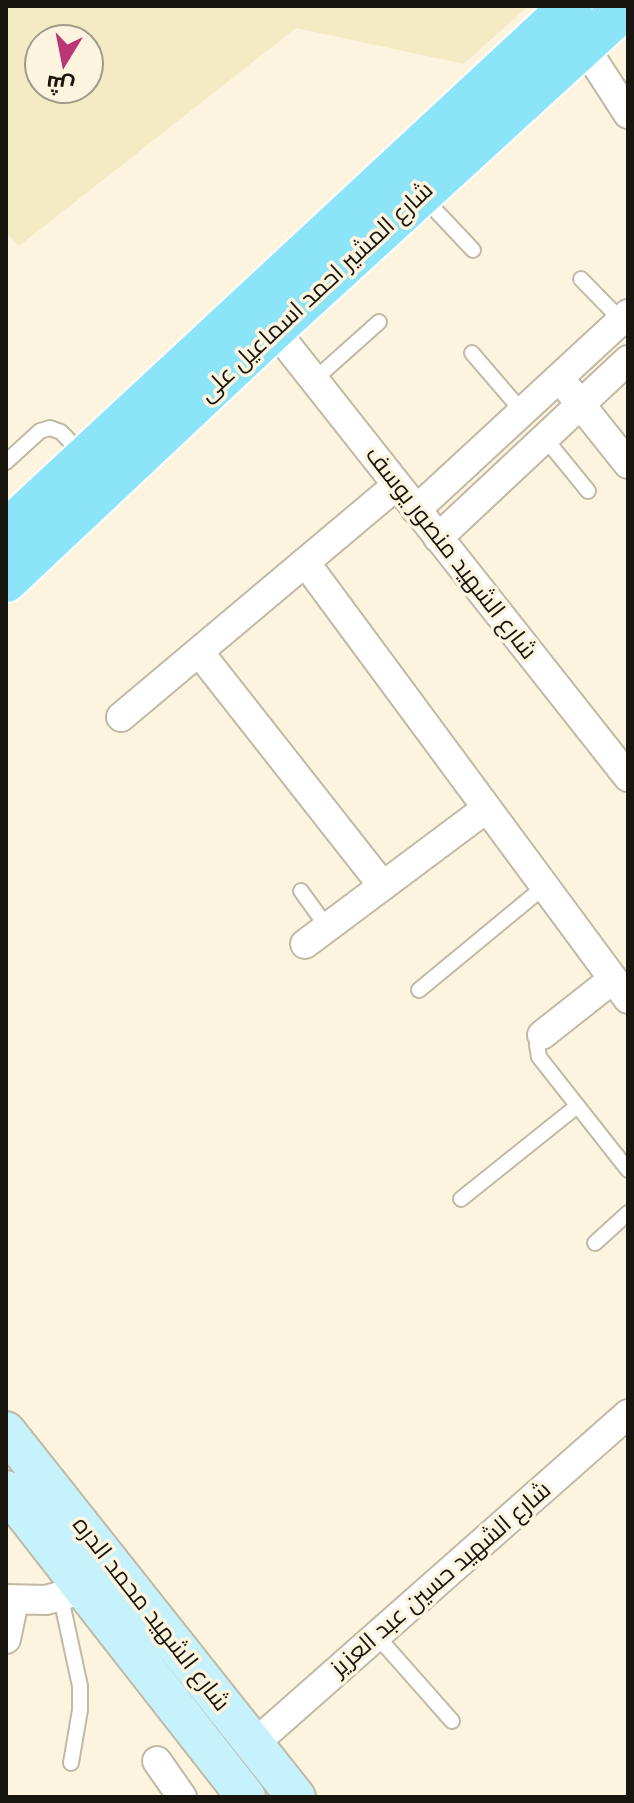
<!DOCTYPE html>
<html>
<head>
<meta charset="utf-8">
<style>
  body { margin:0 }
  #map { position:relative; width:634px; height:1803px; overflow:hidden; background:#fcf4de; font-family:"Public Sans",Cairo,sans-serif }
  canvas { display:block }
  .frame { position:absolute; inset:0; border:8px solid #17150d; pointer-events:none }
  .north { position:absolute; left:24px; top:24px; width:80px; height:80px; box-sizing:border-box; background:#fcf4de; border:2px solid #a09b8a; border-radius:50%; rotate:190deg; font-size:22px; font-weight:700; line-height:32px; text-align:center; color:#17150d }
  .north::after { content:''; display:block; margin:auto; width:28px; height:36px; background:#bc3677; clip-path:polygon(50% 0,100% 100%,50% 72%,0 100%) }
</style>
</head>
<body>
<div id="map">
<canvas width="634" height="1803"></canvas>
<div class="frame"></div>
<div class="north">ش</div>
</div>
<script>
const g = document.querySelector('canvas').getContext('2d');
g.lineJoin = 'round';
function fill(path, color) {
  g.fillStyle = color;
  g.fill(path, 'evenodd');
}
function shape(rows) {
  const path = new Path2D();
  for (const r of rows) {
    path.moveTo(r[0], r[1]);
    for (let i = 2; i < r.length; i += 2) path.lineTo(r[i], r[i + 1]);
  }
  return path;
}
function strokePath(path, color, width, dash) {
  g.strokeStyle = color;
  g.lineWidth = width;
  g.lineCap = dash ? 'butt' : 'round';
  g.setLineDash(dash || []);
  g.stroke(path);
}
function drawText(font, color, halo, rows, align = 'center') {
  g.font = font + ' "Public Sans",Cairo,sans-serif';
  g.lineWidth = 7;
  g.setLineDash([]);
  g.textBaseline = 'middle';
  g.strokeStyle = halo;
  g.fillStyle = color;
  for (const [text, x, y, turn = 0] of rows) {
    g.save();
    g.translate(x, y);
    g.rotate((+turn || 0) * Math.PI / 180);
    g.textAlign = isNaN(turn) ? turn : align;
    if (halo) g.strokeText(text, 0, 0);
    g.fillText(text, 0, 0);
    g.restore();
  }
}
fill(shape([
  [6,6,528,6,464,64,296,28,19,246,6,233],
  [40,40,88,40,88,88,40,88]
]), '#f4ebc5');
const lane = shape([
  [424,198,473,250],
  [581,279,621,320],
  [472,353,521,410],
  [314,380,379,322],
  [544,437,588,491],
  [6,462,40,431,50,428,61,432,82,454],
  [301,891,327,927],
  [419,990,545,886],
  [542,1035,537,1045,539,1057,628,1170],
  [461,1199,576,1107],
  [595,1243,628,1213],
  [61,1598,80,1686,80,1710,71,1763],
  [376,1635,452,1721]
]);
const street = shape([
  [584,46,628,114],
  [274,329,628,777],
  [569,390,628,464],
  [416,510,628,314],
  [438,538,628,360],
  [305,562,628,999],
  [199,652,383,886],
  [121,717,397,485],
  [305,944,487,808],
  [542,1035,613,979],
  [6,1599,46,1600,85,1589],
  [6,1639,14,1601],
  [254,1744,628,1414],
  [157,1761,182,1797]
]);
const secondary = shape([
  [6,1431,296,1797],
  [6,1490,246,1797]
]);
const primary = shape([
  [6,531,571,6],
  [6,581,274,329,627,6]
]);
strokePath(lane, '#c1b9a4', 18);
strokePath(street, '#c1b9a4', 32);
strokePath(secondary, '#c1b9a4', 42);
strokePath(primary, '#fff', 46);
strokePath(lane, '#fff', 14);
strokePath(street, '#fff', 28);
strokePath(secondary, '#c5f2fc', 38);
strokePath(primary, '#8ce4f9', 42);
drawText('24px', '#17150d', '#fcf4de', [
  ["شارع المشير احمد اسماعيل على",316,292,-43],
  ["شارع الشهيد منصور يوسف",451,553,52],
  ["شارع الشهيد حسين عبد العزيز",441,1579,-41],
  ["شارع الشهيد محمد الدره",151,1614,52]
]);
</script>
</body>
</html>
